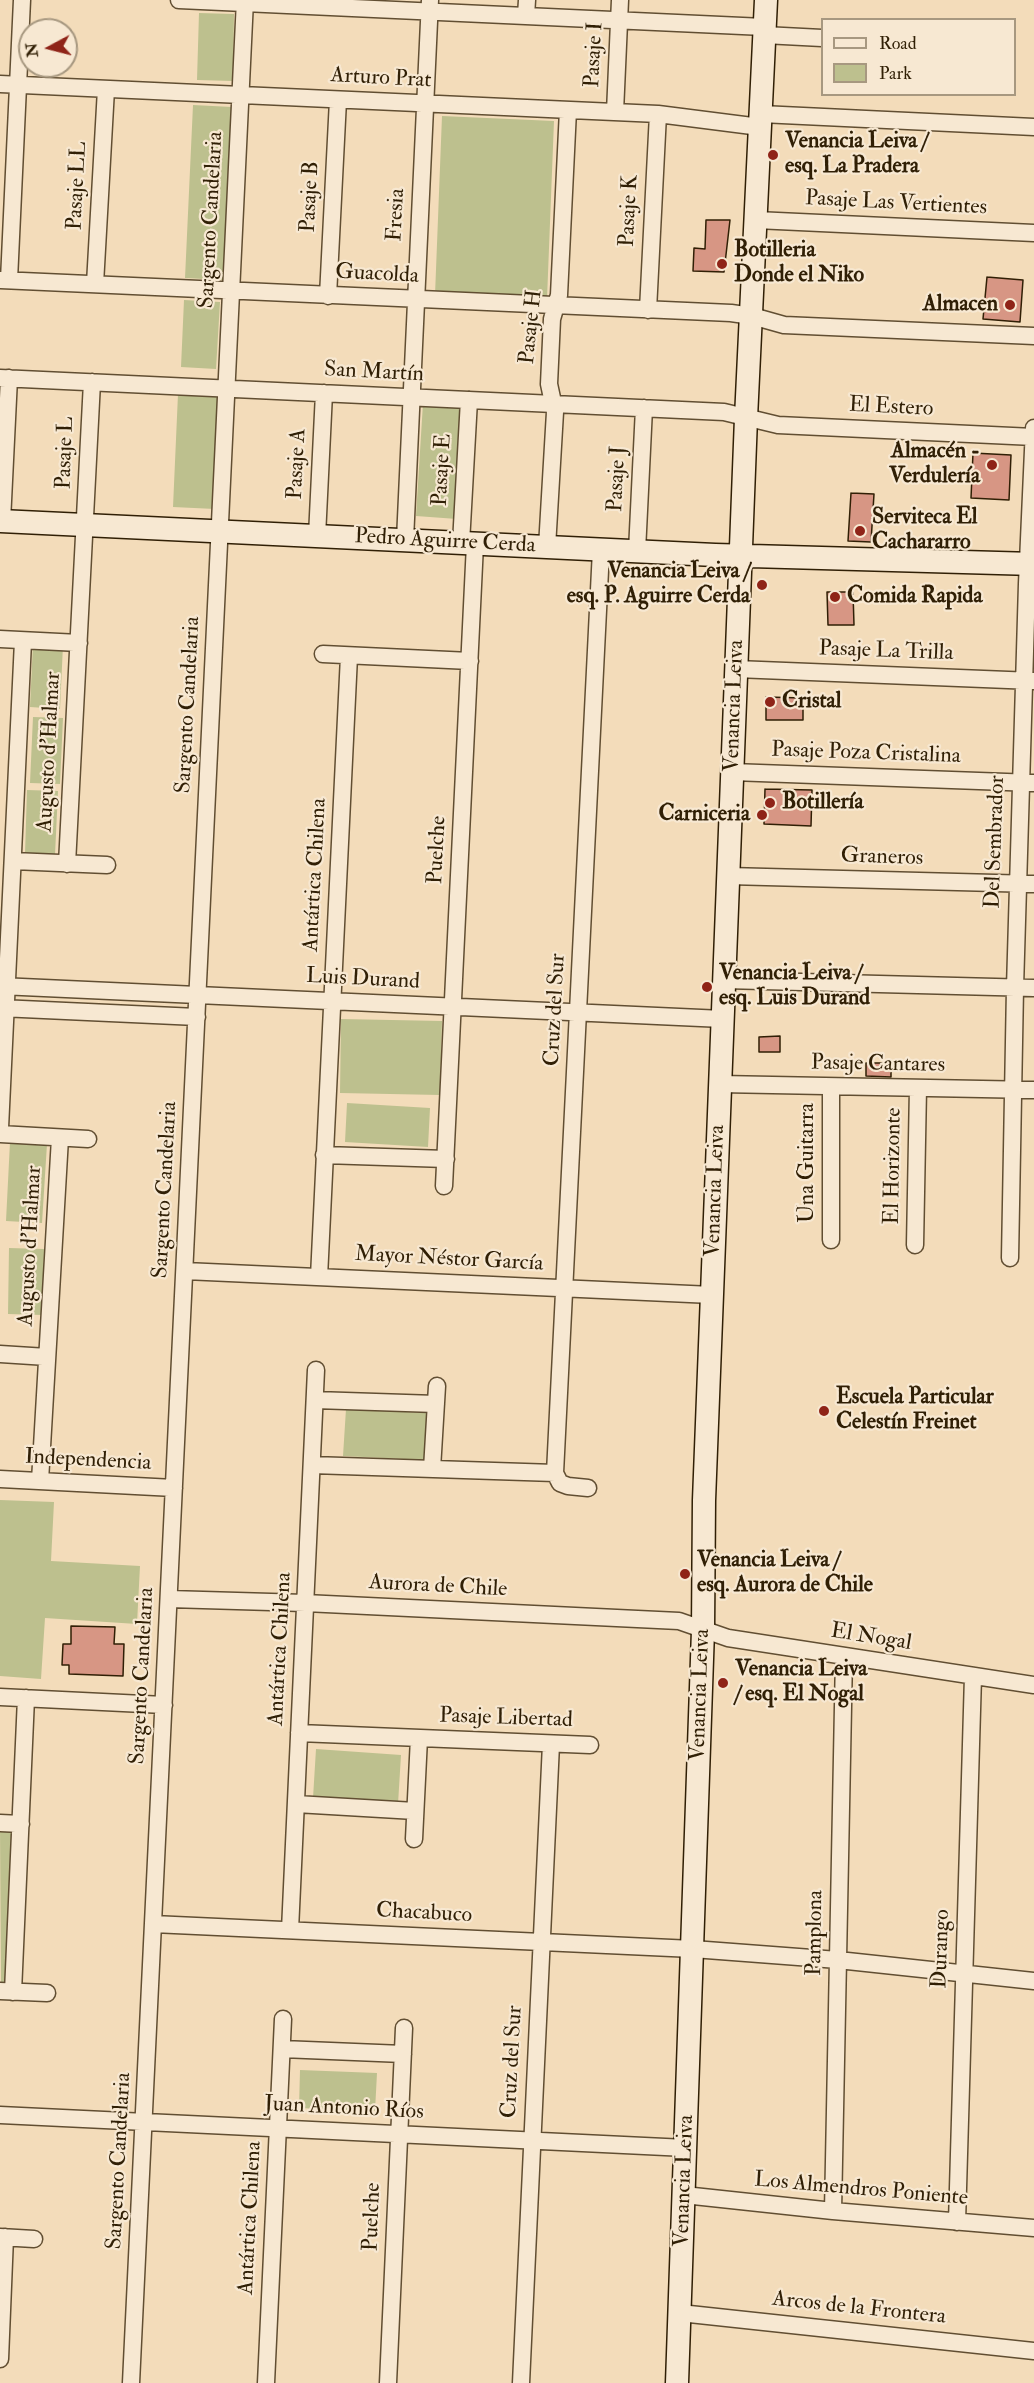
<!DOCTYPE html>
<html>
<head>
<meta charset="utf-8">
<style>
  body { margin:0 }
  #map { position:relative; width:1034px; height:2383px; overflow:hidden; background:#f3dcba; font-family:"IM FELL Double Pica",serif }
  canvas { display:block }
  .legend { position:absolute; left:821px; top:18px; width:195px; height:78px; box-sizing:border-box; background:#f7e8d2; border:2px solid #a79880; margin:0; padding:8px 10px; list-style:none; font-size:18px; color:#301f05 }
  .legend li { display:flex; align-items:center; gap:12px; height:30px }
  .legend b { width:30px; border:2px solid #a79880 }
  .north { position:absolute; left:18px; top:18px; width:60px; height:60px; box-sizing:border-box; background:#f7e8d2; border:2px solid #a79880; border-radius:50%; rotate:263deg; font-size:16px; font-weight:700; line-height:24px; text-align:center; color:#301f05 }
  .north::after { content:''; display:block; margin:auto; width:21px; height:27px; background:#8f2418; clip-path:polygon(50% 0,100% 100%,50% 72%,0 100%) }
</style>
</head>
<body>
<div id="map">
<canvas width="1034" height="2383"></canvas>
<ul class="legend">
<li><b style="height:8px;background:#f7e8d2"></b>Road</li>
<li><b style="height:16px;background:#bdc08e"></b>Park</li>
</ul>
<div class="north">N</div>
</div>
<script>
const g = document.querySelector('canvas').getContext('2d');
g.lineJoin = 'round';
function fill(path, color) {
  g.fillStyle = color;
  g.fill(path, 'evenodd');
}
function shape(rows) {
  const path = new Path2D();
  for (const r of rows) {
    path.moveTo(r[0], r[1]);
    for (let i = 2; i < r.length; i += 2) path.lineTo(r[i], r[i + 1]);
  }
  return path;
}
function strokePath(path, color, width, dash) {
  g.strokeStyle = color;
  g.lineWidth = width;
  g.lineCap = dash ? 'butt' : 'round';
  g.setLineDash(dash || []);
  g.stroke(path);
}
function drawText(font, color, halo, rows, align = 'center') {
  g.font = font + ' "IM FELL Double Pica",serif';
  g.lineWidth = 4.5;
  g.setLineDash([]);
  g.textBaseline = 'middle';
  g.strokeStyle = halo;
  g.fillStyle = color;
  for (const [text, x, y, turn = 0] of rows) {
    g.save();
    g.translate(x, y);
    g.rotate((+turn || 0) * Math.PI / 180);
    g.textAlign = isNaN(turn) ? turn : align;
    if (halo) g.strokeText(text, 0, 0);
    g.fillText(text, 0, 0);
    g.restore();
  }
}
fill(shape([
  [199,13,234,14,233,81,197,80],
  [193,105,232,107,223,280,185,278],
  [442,116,554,121,547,299,435,295],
  [184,300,220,302,216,369,181,367],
  [178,394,220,395,215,509,173,507],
  [423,403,464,406,457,519,416,516],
  [33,643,63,645,60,709,30,707],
  [33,717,63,718,60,784,30,783],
  [27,790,58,791,55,855,25,854],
  [341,1019,442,1021,440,1095,340,1093],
  [347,1103,430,1108,428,1147,345,1142],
  [10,1142,47,1144,42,1223,6,1221],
  [9,1248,44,1249,43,1315,8,1314],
  [346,1409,427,1413,425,1460,343,1456],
  [0,1500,54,1502,51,1561,140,1566,137,1624,45,1618,41,1679,0,1676],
  [316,1749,401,1755,398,1804,313,1798],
  [0,1826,8,1827,13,1833,8,1980,1,1987],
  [300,2070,377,2073,375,2111,299,2108]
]), '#bdc08e');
const building = shape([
  [706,220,730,220,724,272,693,271,694,248,705,249,706,220],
  [987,277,1023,280,1020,322,983,319,987,277],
  [973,453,1011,455,1009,500,971,498,973,453],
  [851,493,874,494,871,542,848,541,851,493],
  [827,592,853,592,854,625,828,625,827,592],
  [766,697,803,698,803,720,766,720,766,697],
  [765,789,812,790,811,826,764,824,765,789],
  [780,1036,780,1052,759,1052,759,1037,780,1036],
  [866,1063,891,1063,891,1077,866,1076,866,1063],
  [71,1626,115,1627,114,1644,124,1644,123,1676,69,1674,69,1665,62,1665,63,1644,71,1644,71,1626]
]);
fill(building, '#d79684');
strokePath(building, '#301f05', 1.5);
const street = shape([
  [179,0,764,27],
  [526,16,527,0],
  [764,35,822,38],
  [0,84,658,114,760,127],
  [615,112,620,0],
  [761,114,1034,127],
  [756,220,1034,233],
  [0,280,731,313,752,316,784,325,1034,336],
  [9,280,22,0],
  [95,284,106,89],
  [328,296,338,100],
  [648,310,658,114],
  [0,378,724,412,778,425,1034,437],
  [2,521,9,378],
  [317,536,324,393],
  [405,540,430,0],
  [461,543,469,400],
  [547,547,555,412,549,384,552,319,559,295,568,110],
  [637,551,644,408],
  [0,639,79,643],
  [323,654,470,661],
  [736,669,1033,681],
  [732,772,1034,783],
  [13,861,107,865],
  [67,864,92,382],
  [728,876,1034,884],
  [724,980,1034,988],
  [0,986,723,1019],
  [0,1008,197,1017],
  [720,1084,1034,1090],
  [0,1128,23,641],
  [0,1134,88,1139],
  [324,1155,446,1159],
  [444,1186,475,544],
  [831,1240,831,1087],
  [915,1245,918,1088],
  [1010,1258,1015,988,1027,584,1034,428],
  [185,1271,712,1295],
  [319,1277,349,656],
  [0,1354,47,1357],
  [315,1400,436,1404],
  [312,1465,555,1473],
  [432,1469,437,1386],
  [0,1479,174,1488],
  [40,1481,60,1138],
  [588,1488,568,1486,560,1483,555,1473,601,550],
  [169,1599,305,1603,679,1621,728,1638,1034,1685],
  [0,1697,164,1705],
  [299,1733,590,1745],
  [296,1804,415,1811],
  [0,1823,21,1824],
  [414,1839,419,1738],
  [153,1924,693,1949,838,1960,1034,1981],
  [290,1930,316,1370],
  [0,1991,47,1993],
  [13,1992,26,1698],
  [282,2049,403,2054],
  [0,2115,686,2148],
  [684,2195,833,2211,1034,2228],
  [833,2211,844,1656],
  [957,2222,973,1676],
  [0,2237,34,2239],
  [680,2313,1034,2351],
  [0,2359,5,2237],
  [131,2383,245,0],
  [266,2383,283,2019],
  [388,2383,404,2028],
  [521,2383,551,1744]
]);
const secondary = shape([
  [0,521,715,555,1034,564],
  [677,2383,703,1630,704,1500,746,418,766,0]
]);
strokePath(street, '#614e32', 19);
strokePath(secondary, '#301f05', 25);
strokePath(street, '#f7e8d2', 16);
strokePath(secondary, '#f7e8d2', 22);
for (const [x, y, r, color] of [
  [773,155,6,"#8f2418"],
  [722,264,6,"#8f2418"],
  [1010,305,6,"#8f2418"],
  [992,465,6,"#8f2418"],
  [860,531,6,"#8f2418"],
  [762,585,6,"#8f2418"],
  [835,597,6,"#8f2418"],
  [770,702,6,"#8f2418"],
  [770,803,6,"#8f2418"],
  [762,815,6,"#8f2418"],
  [707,987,6,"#8f2418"],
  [824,1411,6,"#8f2418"],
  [685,1574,6,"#8f2418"],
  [723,1683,6,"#8f2418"]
]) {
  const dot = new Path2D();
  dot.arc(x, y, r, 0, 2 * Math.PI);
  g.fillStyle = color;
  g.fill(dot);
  strokePath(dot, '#f7e8d2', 2);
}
drawText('22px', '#301f05', '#f7e8d2', [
  ["Pasaje I",595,55,-87],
  ["Arturo Prat",381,79,3],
  ["Pasaje LL",78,186,-87],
  ["Pasaje B",311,197,-87],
  ["Pasaje Las Vertientes",896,204,3],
  ["Pasaje K",630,211,-87],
  ["Fresia",397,215,-87],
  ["Sargento Candelaria",212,220,-87],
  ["Guacolda",377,275,3],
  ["Pasaje H",532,327,-84],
  ["San Martín",374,373,3],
  ["El Estero",891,408,3],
  ["Pasaje L",66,453,-88],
  ["Pasaje A",298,464,-87],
  ["Pasaje E",443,470,-87],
  ["Pasaje J",618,479,-87],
  ["Pedro Aguirre Cerda",445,542,3],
  ["Pasaje La Trilla",886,652,2],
  ["Sargento Candelaria",189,705,-87],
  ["Venancia Leiva",735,706,-88],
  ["Augusto d'Halmar",50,752,-87],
  ["Pasaje Poza Cristalina",866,754,2],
  ["Del Sembrador",996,842,-88],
  ["Puelche",438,850,-87],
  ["Graneros",882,858,2],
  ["Antártica Chilena",316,875,-87],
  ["Luis Durand",363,980,3],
  ["Cruz del Sur",556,1010,-87],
  ["Pasaje Cantares",878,1065,1],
  ["Una Guitarra",808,1163,-90],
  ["El Horizonte",894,1166,-89],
  ["Sargento Candelaria",166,1190,-87],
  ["Venancia Leiva",716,1191,-88],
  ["Augusto d'Halmar",31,1246,-87],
  ["Mayor Néstor García",449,1260,3],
  ["Independencia",88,1461,3],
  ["Aurora de Chile",438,1587,3],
  ["El Nogal",871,1638,9],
  ["Antártica Chilena",281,1649,-87],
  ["Sargento Candelaria",143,1676,-87],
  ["Venancia Leiva",701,1695,-88],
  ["Pasaje Libertad",506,1719,2],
  ["Chacabuco",424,1914,3],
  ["Pamplona",816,1933,-89],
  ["Durango",942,1949,-88],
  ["Cruz del Sur",513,2062,-87],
  ["Juan Antonio Ríos",344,2109,3],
  ["Sargento Candelaria",120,2161,-87],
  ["Venancia Leiva",685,2181,-88],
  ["Los Almendros Poniente",861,2190,5],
  ["Puelche",373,2217,-88],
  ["Antártica Chilena",251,2218,-87],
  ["Arcos de la Frontera",859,2309,6]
]);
drawText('bold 22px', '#301f05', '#f7e8d2', [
  ["Venancia Leiva /",785,142],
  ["esq. La Pradera",785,167],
  ["Botilleria",734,251],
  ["Donde el Niko",734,276],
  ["Almacen",998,305,"right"],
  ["Almacén -",980,452,"right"],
  ["Verdulería",980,477,"right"],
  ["Serviteca El",872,518],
  ["Cachararro",872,543],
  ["Venancia Leiva /",750,572,"right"],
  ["esq. P. Aguirre Cerda",750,597,"right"],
  ["Comida Rapida",847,597],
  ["Cristal",782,702],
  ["Botillería",782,803],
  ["Carniceria",750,815,"right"],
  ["Venancia Leiva /",719,974],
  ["esq. Luis Durand",719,999],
  ["Escuela Particular",836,1398],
  ["Celestín Freinet",836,1423],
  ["Venancia Leiva /",697,1561],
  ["esq. Aurora de Chile",697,1586],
  ["Venancia Leiva",735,1670],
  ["/ esq. El Nogal",735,1695]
], 'left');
</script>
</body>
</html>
